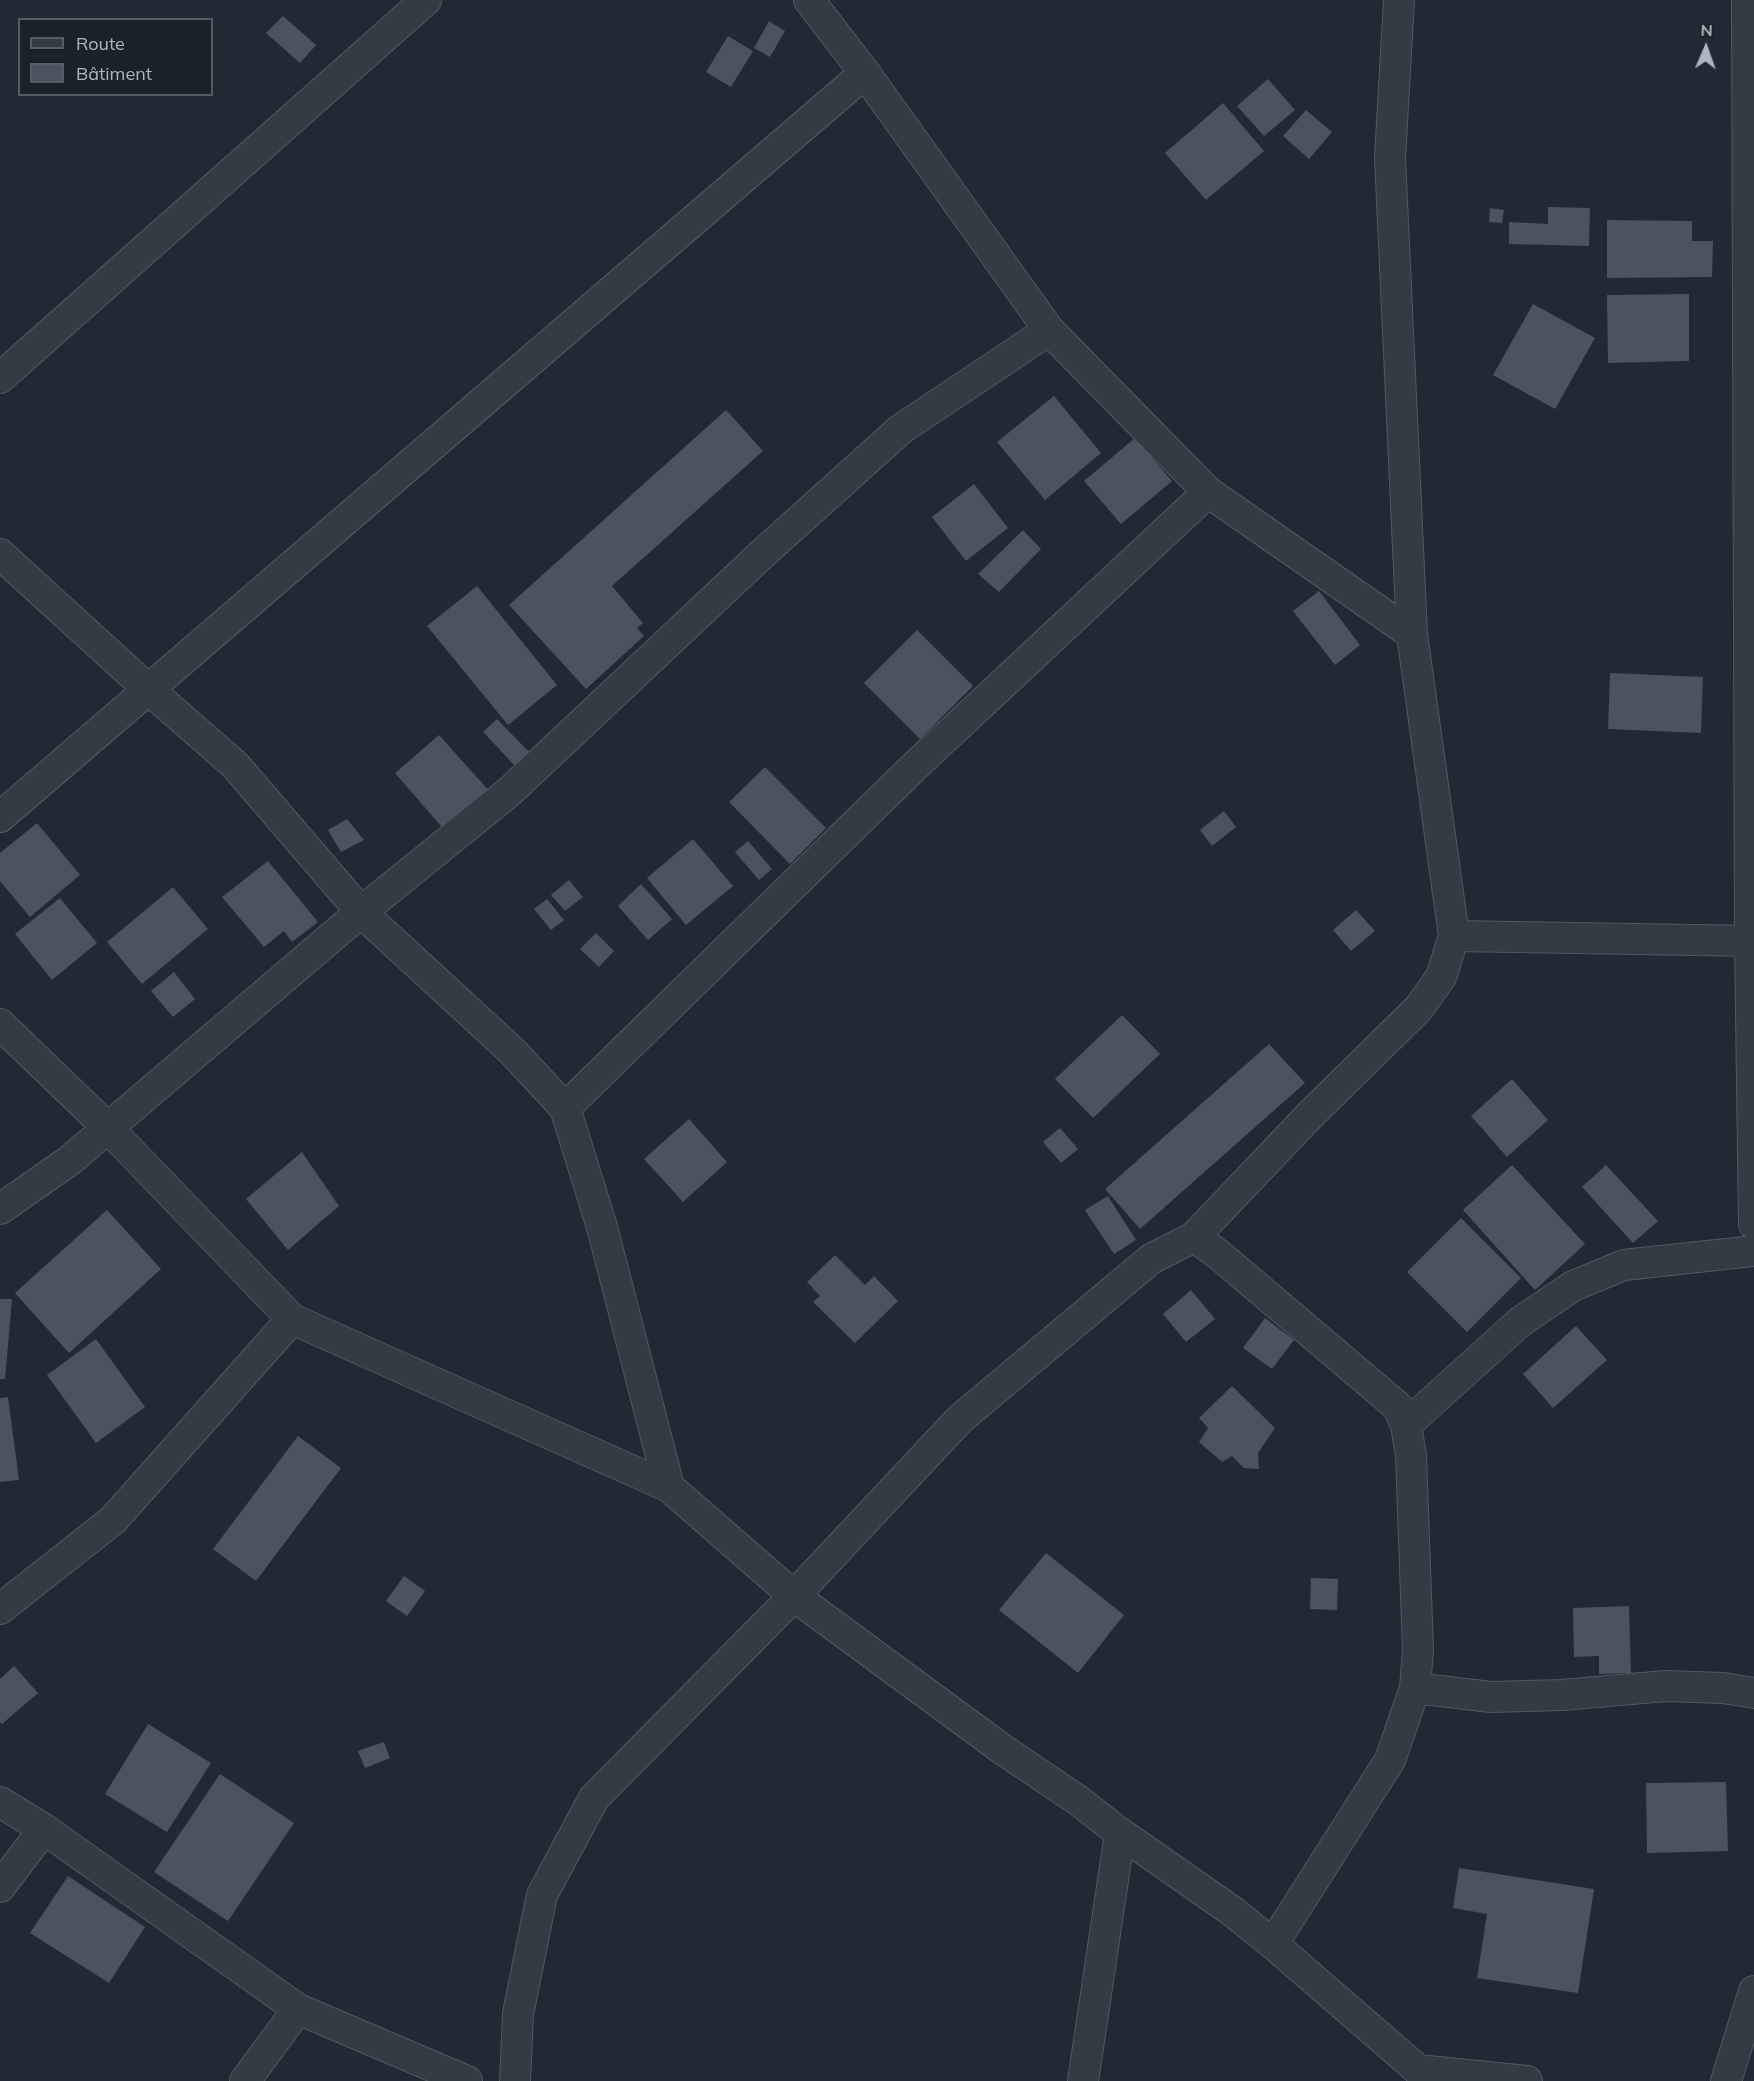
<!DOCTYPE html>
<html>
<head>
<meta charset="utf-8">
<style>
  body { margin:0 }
  #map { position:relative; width:1754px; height:2081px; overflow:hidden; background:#202a34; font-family:Mulish,sans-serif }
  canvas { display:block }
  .legend { position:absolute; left:18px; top:18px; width:195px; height:78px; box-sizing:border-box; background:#192129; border:2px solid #545d66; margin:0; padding:8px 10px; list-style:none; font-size:18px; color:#adb6c2 }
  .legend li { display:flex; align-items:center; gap:12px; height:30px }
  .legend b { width:30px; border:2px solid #545d66 }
  .north { position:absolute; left:1676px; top:18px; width:60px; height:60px; -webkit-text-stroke:4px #192129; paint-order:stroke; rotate:2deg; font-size:16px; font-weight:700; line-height:24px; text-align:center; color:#adb6c2 }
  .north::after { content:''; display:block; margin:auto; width:21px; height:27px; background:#adb6c2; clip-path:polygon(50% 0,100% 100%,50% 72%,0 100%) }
</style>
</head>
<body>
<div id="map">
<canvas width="1754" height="2081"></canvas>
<ul class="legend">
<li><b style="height:8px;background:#333c45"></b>Route</li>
<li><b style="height:16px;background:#495460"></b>Bâtiment</li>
</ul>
<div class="north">N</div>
</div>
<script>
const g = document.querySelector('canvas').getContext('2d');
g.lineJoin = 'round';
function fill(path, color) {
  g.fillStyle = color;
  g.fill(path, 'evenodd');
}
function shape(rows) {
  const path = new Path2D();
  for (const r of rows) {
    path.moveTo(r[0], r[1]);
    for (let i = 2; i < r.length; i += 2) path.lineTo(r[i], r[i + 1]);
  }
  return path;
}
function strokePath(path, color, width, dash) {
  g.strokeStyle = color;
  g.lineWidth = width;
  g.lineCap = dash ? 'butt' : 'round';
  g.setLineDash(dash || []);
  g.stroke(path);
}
fill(shape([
  [283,16,316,45,300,63,266,33],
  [769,21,785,31,770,57,754,48],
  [728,36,753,51,731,87,706,72],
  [1268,79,1295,110,1264,136,1237,106],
  [1223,103,1264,151,1206,200,1165,153],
  [1306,110,1332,132,1309,159,1283,136],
  [1548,207,1590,208,1589,246,1509,244,1509,222,1548,224],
  [1490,208,1504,210,1502,223,1489,222],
  [1607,220,1692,221,1692,241,1713,241,1712,277,1607,278],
  [1689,294,1689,361,1608,363,1607,295],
  [1533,304,1595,338,1555,409,1493,375],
  [1054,396,1101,453,1045,500,997,442],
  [726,410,763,451,612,586,643,623,637,628,644,636,586,689,509,605],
  [1135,438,1172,481,1121,524,1084,481],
  [974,484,1008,528,966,561,932,517],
  [1023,530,1041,549,999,592,978,574],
  [477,586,557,685,508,725,427,626],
  [1319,591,1360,645,1335,665,1293,611],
  [917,630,973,686,920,739,864,683],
  [1610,673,1703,677,1701,733,1608,729],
  [497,719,533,756,519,770,483,732],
  [439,735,492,794,447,833,395,773],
  [765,767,826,828,790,864,729,802],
  [1224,811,1236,827,1212,846,1200,830],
  [347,819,364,840,341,852,328,830],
  [37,823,80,875,30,917,0,881,0,853],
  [693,839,733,886,686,925,647,878],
  [748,841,772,869,759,880,735,852],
  [268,861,318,922,292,942,284,931,264,947,222,897],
  [569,880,583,897,565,911,551,895],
  [641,884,672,919,648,940,618,906],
  [173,887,208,929,142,984,107,942],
  [60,898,97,943,52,980,15,934],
  [547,899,564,920,551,930,534,909],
  [1356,910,1375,931,1351,951,1333,930],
  [596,933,614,951,599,967,580,949],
  [174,972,195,999,173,1017,151,991],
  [1122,1015,1160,1054,1093,1118,1055,1079],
  [1269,1044,1305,1083,1140,1229,1105,1189],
  [1512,1079,1548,1120,1507,1157,1471,1116],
  [689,1119,727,1162,683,1202,644,1159],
  [1060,1128,1078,1149,1061,1163,1043,1142],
  [302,1152,339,1206,288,1250,246,1199],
  [1512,1165,1585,1244,1535,1290,1463,1210],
  [1606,1165,1658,1221,1633,1243,1582,1187],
  [1108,1196,1136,1240,1114,1254,1085,1210],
  [107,1210,161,1269,69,1353,15,1293],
  [1461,1218,1521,1278,1467,1332,1407,1272],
  [835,1255,865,1285,874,1276,898,1301,855,1343,813,1302,820,1296,807,1282],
  [1191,1290,1215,1319,1186,1342,1163,1314],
  [0,1299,12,1299,5,1379,0,1379],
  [1265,1318,1294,1340,1272,1369,1243,1348],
  [1576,1326,1607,1360,1553,1408,1523,1374],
  [96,1339,145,1407,96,1443,47,1375],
  [1232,1386,1275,1428,1258,1453,1259,1469,1244,1468,1232,1456,1222,1462,1199,1442,1208,1428,1199,1418],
  [8,1397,19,1480,0,1482,0,1398],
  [298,1436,341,1468,256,1581,213,1549],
  [1046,1553,1124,1615,1078,1673,999,1610],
  [404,1576,425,1591,407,1616,386,1601],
  [1311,1578,1338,1579,1337,1610,1310,1609],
  [1629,1606,1631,1673,1599,1674,1599,1656,1574,1657,1573,1608],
  [14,1666,38,1693,2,1724,0,1722,0,1679],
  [148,1724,211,1763,167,1832,105,1794],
  [384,1742,390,1758,365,1768,358,1751],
  [220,1774,294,1823,228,1921,154,1872],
  [1726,1782,1728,1851,1647,1853,1646,1783],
  [1459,1868,1594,1889,1578,1993,1477,1978,1487,1914,1453,1908],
  [68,1876,145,1927,109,1983,30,1933]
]), '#495460');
const minor = shape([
  [809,0,865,73,1049,330,1208,492,1412,634],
  [1747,0,1750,941,1754,1224],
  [0,378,426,0],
  [0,554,148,689,235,765,361,912,512,1051,565,1108,602,1227,669,1487],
  [0,817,865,73],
  [1454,936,1754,941],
  [0,1024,107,1127,292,1319,669,1487,794,1596,1002,1749,1079,1801,1120,1833,1232,1911,1273,1944,1431,2081],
  [565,1108,916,765,1208,492],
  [0,1209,69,1161,361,912,509,792,761,555,901,429,1049,330],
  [1194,1237,1310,1115,1418,1009,1441,977,1454,936,1412,634,1390,158,1399,0],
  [1406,1425,1520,1322,1573,1286,1624,1265,1754,1251],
  [0,1609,113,1520,292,1319],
  [1415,1688,1491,1697,1562,1695,1666,1686,1723,1688,1754,1693],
  [0,1802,44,1829,298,2009,467,2081],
  [0,1887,44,1829],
  [1418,2070,1527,2081],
  [245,2081,298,2009],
  [515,2081,518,2014,542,1895,594,1798,794,1596,960,1419,1151,1259,1194,1237,1218,1254,1397,1406,1406,1425,1411,1456,1418,1650,1415,1688,1390,1760,1273,1944],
  [1083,2081,1120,1833],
  [1726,2081,1754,1991]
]);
strokePath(minor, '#515963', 32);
strokePath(minor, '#333c45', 30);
</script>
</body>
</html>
